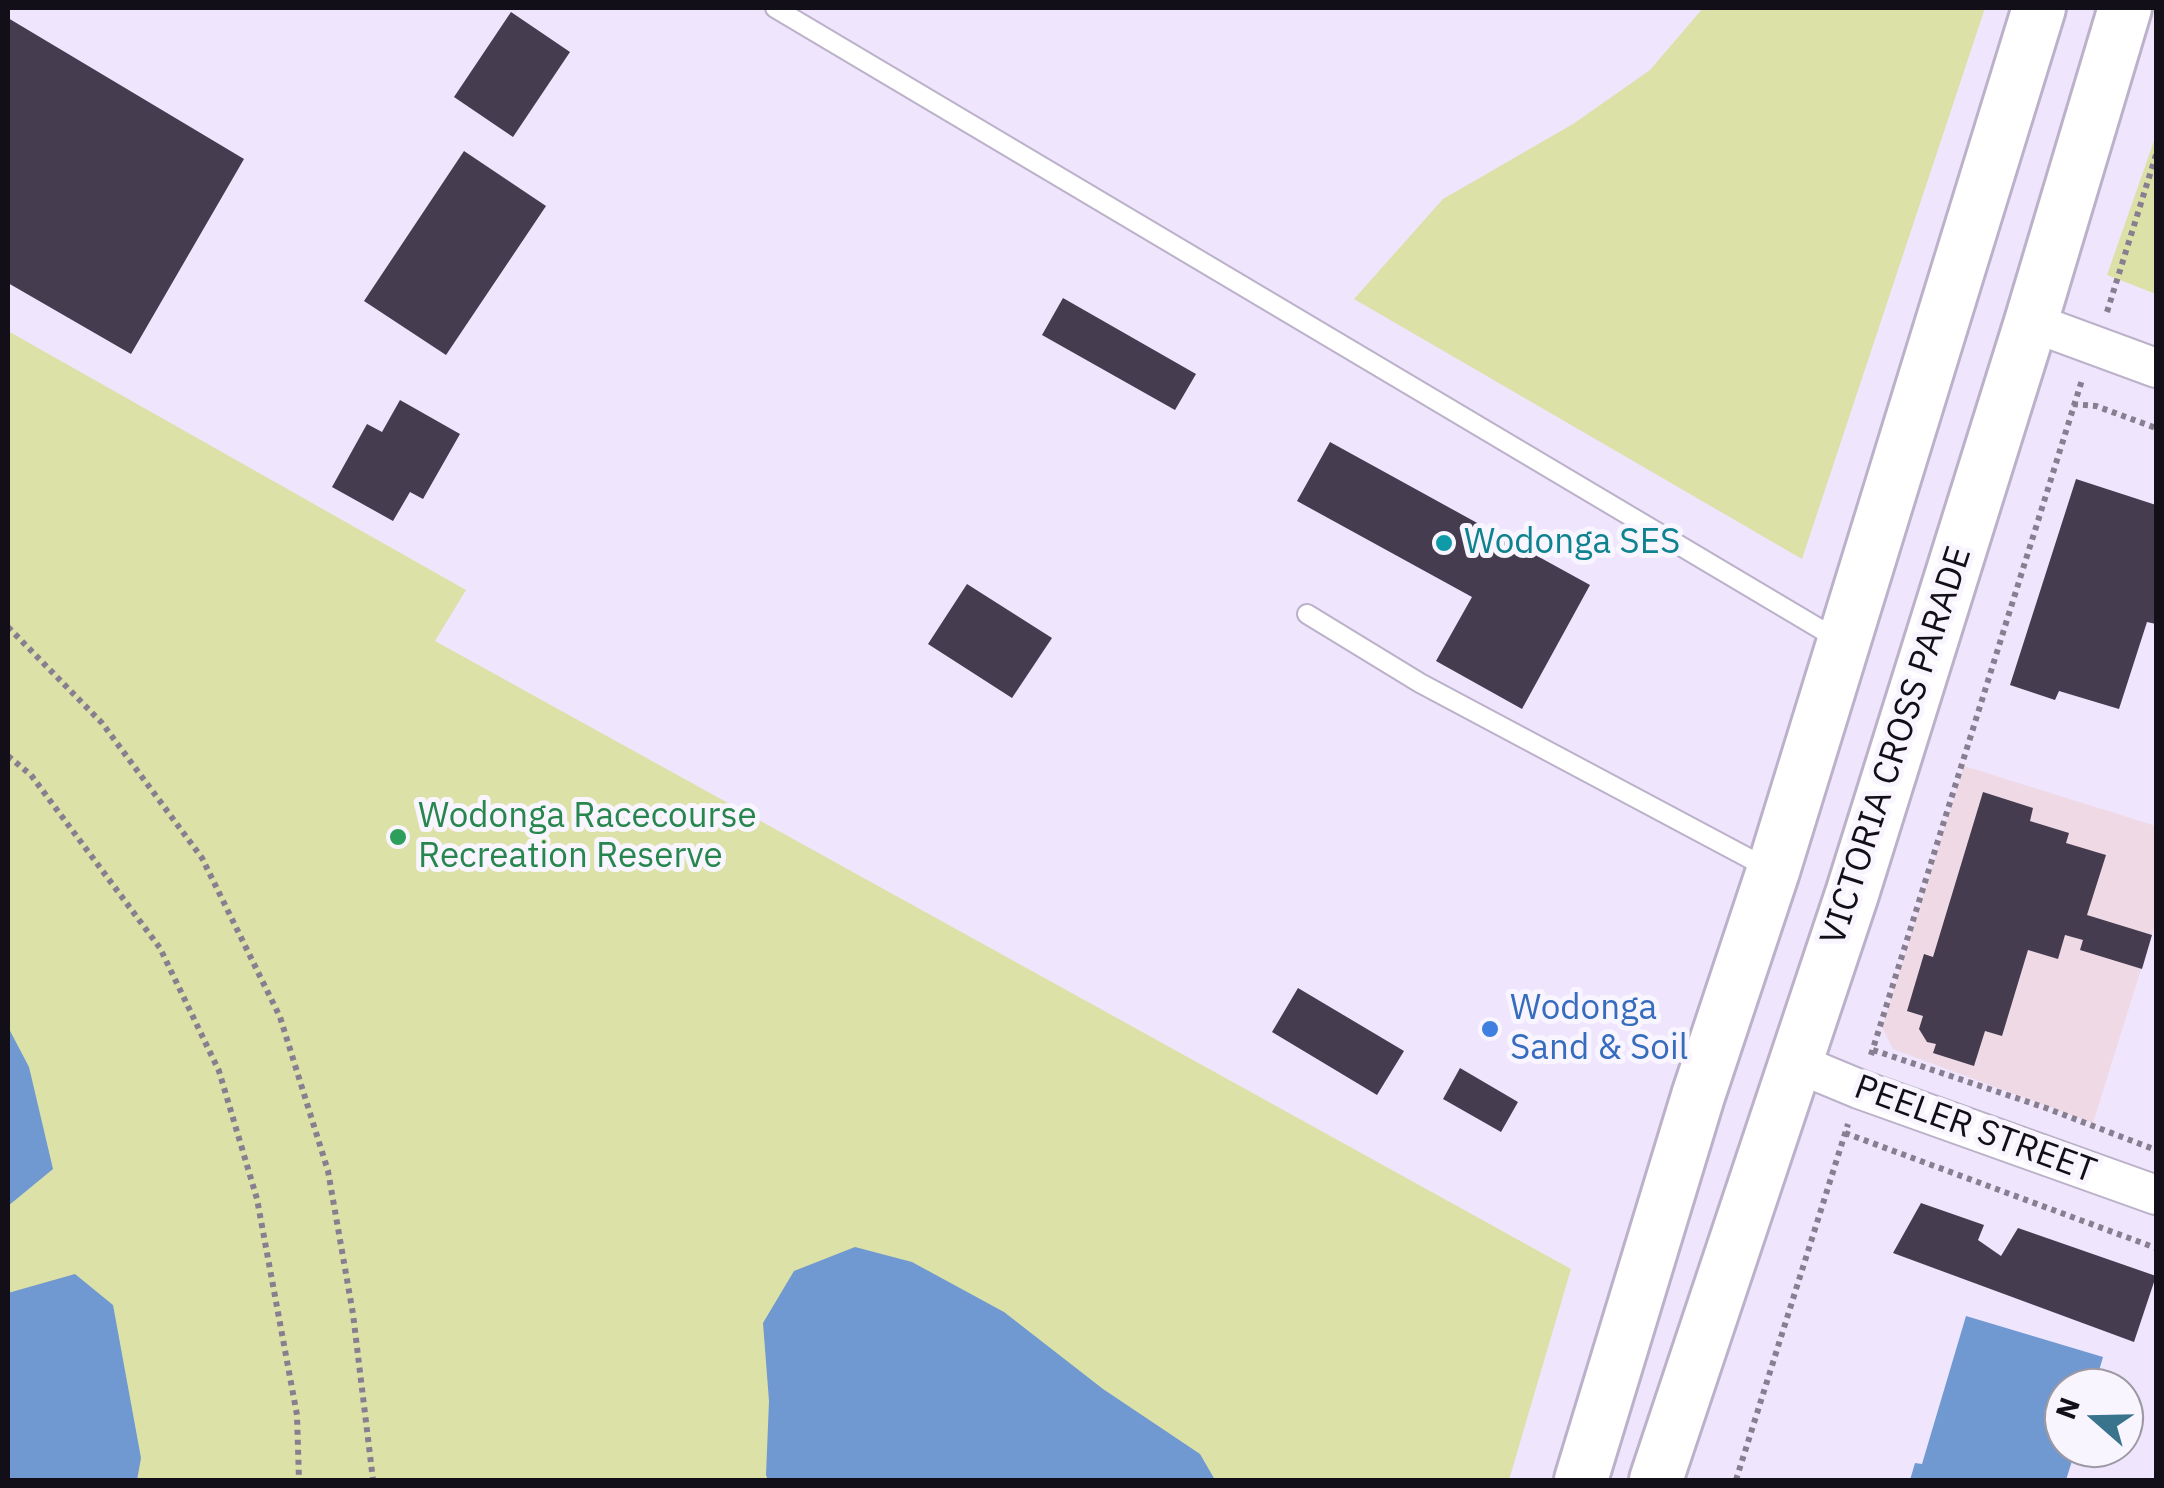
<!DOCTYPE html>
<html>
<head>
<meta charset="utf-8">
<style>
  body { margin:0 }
  #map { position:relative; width:2164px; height:1488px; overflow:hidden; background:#efe5fd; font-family:"IBM Plex Sans",sans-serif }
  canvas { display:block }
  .frame { position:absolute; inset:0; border:10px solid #130f18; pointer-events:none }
  .north { position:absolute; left:2044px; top:1368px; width:100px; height:100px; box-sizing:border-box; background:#f9f5ff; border:2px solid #9d99a3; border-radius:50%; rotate:290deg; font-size:28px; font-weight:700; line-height:40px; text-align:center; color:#130f18 }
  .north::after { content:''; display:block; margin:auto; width:35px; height:45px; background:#39748c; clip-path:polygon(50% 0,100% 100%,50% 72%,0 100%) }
</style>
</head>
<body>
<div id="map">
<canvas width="2164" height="1488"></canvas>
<div class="frame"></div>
<div class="north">N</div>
</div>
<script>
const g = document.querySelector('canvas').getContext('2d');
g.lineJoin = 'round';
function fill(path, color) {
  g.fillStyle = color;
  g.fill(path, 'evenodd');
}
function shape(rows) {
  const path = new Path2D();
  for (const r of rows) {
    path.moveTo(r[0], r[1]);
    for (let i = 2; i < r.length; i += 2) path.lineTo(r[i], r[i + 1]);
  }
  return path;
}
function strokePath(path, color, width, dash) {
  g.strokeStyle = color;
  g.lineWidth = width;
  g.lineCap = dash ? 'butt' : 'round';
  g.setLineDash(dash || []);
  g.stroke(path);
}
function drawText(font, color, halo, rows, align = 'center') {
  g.font = font + ' "IBM Plex Sans",sans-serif';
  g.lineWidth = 10;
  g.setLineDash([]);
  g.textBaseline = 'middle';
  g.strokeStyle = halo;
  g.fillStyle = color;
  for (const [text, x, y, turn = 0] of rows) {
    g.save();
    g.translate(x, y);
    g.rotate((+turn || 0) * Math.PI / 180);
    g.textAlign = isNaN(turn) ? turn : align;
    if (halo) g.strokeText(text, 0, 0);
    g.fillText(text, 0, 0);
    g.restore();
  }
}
fill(shape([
  [1964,766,2156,826,2156,921,2093,1123,1893,1049,1882,1027]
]), '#efd9e5');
fill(shape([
  [1703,8,1985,8,1802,559,1354,299,1443,199,1573,124,1650,70],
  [2156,135,2156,294,2107,275],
  [8,331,466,590,435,641,1571,1269,1509,1480,8,1480]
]), '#dce1a8');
fill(shape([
  [8,1027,29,1067,53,1169,8,1206],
  [855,1247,912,1262,1004,1312,1103,1389,1200,1454,1215,1480,768,1480,766,1475,769,1401,763,1323,794,1271],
  [75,1274,113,1305,141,1458,137,1480,8,1480,8,1293],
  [1966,1316,2103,1357,2094,1388,2064,1388,2064,1448,2076,1448,2066,1480,1910,1480,1915,1463,1922,1464]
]), '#7098d1');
fill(shape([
  [511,12,570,52,513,137,454,97],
  [8,18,244,159,131,354,8,283],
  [464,151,546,206,446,355,364,301],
  [1063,298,1196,374,1175,410,1042,335],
  [400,400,460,434,423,499,410,492,393,521,332,487,367,424,382,432],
  [1330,442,1590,585,1522,709,1436,661,1472,597,1297,501],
  [2076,479,2156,505,2156,624,2147,622,2119,709,2059,691,2055,700,2010,685],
  [967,584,1052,638,1012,698,928,644],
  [1983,792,2033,808,2030,821,2069,833,2066,843,2106,855,2087,915,2152,935,2142,969,2080,950,2083,940,2065,935,2058,959,2028,950,2002,1036,1985,1031,1974,1066,1933,1053,1936,1044,1927,1042,1919,1029,1923,1016,1907,1011,1924,954,1933,957],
  [1298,988,1404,1051,1377,1095,1272,1032],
  [1460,1068,1518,1102,1501,1132,1443,1099],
  [1921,1203,1984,1225,1978,1240,2001,1256,2018,1228,2156,1276,2134,1342,1893,1253]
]), '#453c50');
const service = shape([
  [775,8,1837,639],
  [1307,614,1420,683,1771,870]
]);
const minor = shape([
  [2031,322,2156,368],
  [1794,1062,1859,1089,2156,1195]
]);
const secondary = shape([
  [1581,1480,1698,1096,1773,871,2039,8],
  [1656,1480,1852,894,2031,322,2125,8]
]);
strokePath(service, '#bbb1c9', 22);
strokePath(minor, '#bbb1c9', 42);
strokePath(secondary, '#bbb1c9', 58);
strokePath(shape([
  [2107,312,2156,155],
  [2073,404,2096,406,2156,428],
  [8,627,102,723,202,858,280,1017,328,1171,353,1314,373,1480],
  [8,756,31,775,160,948,219,1071,257,1199,297,1415,299,1480],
  [1873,1050,2046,1108,2156,1150],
  [1871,1055,2082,380],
  [1845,1133,2156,1248],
  [1736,1480,1848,1124]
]), '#877f90', 6, [5, 5]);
strokePath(service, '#fff', 18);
strokePath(minor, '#fff', 38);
strokePath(secondary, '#fff', 52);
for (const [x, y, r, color] of [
  [1444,543,10,"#0f9aa8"],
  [398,837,10,"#2e9e5b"],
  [1490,1029,10,"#3f7fe0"]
]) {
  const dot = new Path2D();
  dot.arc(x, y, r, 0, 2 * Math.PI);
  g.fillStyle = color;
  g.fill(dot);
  strokePath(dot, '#f9f5ff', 4);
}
drawText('35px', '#0d838f', '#f9f5ff', [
  ["Wodonga SES",1464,543]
], 'left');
drawText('35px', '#130f18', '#f9f5ff', [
  ["VICTORIA CROSS PARADE",1897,746,-72],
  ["PEELER STREET",1975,1130,20]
]);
drawText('35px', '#27864d', '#f9f5ff', [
  ["Wodonga Racecourse",418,817],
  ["Recreation Reserve",418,857]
], 'left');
drawText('35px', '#366cbe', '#f9f5ff', [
  ["Wodonga",1510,1009],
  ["Sand & Soil",1510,1049]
], 'left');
</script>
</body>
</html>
